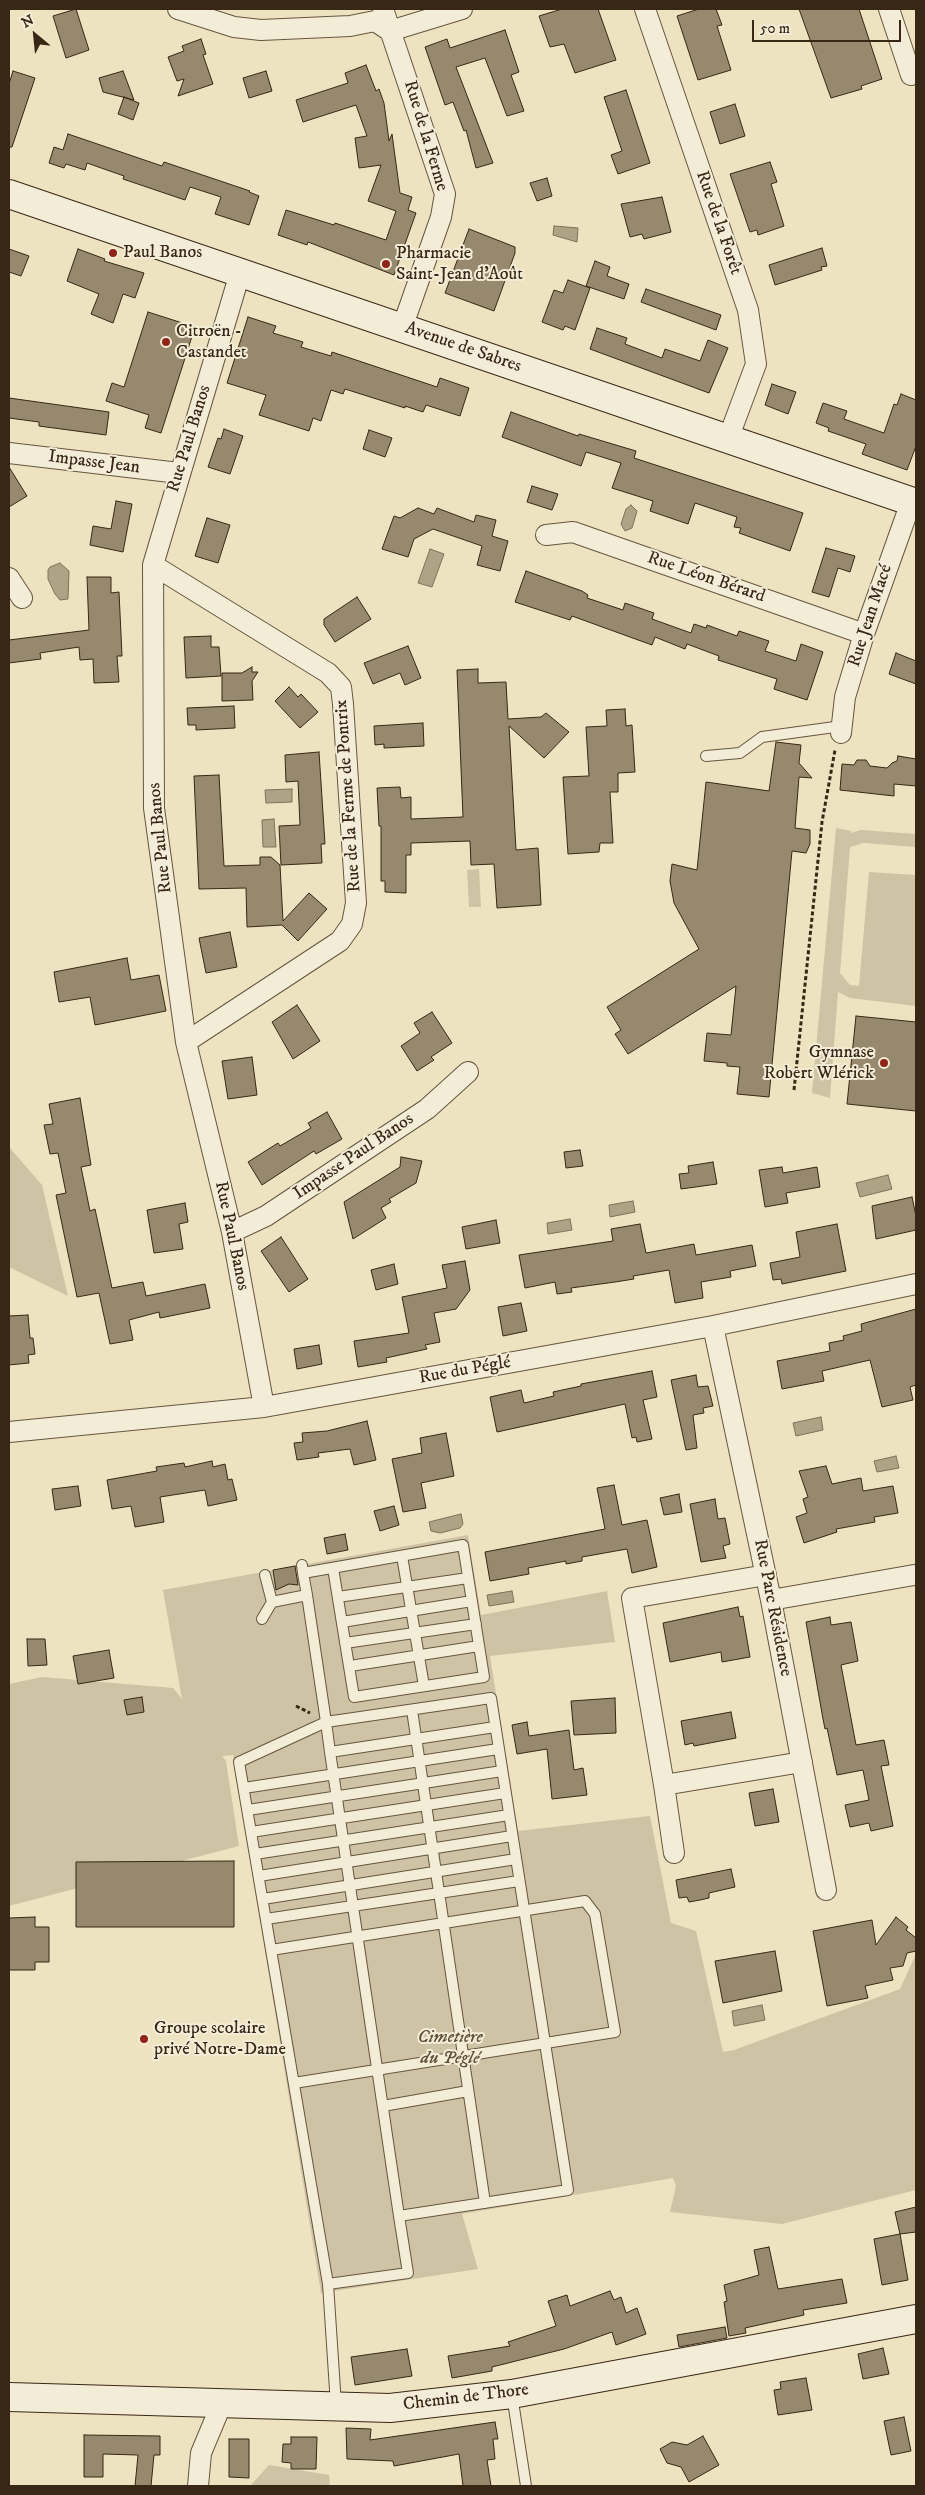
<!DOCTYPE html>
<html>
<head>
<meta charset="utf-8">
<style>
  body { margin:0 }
  #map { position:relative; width:925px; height:2495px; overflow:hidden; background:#ede3c1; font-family:"IM FELL DW Pica",serif }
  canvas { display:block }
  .frame { position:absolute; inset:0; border:10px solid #382714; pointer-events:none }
  .north { position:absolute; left:10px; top:10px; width:50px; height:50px; -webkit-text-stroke:4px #f3edd7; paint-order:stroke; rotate:332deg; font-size:14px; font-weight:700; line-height:20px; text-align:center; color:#382714 }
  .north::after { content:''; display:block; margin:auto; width:18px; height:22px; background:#382714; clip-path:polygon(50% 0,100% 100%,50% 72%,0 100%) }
  .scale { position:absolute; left:752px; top:20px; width:149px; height:22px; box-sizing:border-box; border:2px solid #382714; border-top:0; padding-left:6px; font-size:15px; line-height:18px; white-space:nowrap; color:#382714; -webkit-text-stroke:4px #f3edd7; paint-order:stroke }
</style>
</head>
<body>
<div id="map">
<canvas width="925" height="2495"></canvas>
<div class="frame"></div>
<div class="north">N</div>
<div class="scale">50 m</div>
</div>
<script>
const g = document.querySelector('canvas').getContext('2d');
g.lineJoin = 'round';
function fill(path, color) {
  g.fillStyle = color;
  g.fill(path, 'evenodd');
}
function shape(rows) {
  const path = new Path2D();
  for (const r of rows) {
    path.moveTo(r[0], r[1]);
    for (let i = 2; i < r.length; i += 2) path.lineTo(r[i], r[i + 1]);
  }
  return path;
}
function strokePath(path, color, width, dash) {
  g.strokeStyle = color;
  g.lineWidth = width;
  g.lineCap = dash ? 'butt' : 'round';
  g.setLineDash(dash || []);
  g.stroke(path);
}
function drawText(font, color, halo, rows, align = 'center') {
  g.font = font + ' "IM FELL DW Pica",serif';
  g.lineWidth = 4;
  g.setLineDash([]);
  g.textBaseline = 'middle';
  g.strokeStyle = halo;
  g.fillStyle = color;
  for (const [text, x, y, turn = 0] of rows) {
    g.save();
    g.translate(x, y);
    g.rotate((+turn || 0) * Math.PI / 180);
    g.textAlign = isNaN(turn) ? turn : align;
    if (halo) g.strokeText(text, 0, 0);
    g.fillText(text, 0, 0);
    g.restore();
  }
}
fill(shape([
  [836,828,851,831,851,833,861,830,916,834,916,847,864,843,850,847,840,973,850,985,859,986,869,872,916,875,916,1006,850,998,838,992,830,1098,812,1093],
  [479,869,481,907,469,907,467,870],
  [9,1147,42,1185,68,1296,9,1267],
  [468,1535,481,1615,607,1591,615,1642,490,1656,518,1831,650,1816,671,1923,696,1931,723,2052,734,2050,900,1989,916,1954,916,2190,782,2224,670,2212,676,2186,673,2178,462,2214,478,2269,321,2293,233,1755,222,1756,226,1761,239,1846,9,1906,9,1684,42,1677,173,1688,182,1699,163,1590],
  [269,2465,329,2475,330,2486,250,2486]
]), '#cec3a4');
const water = shape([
  [554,226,578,228,577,242,553,235,554,226],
  [631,505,637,511,632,528,625,531,621,524,626,509,631,505],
  [430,549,444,554,432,587,418,583,430,549],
  [60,563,69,571,68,599,60,600,55,594,48,579,48,570,50,567,60,563],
  [292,789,292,802,266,803,265,790,292,789],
  [274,819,276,847,263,847,262,820,274,819],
  [888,1175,892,1189,860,1197,856,1183,888,1175],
  [633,1201,635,1212,610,1217,609,1205,633,1201],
  [570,1219,572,1230,548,1234,547,1223,570,1219],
  [821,1417,823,1430,796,1436,793,1423,821,1417],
  [896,1456,899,1468,877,1472,874,1461,896,1456],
  [461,1514,463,1524,460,1528,440,1533,431,1531,429,1522,461,1514],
  [512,1591,514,1602,489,1606,487,1595,512,1591],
  [762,2005,765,2020,734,2026,732,2011,762,2005]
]);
fill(water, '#afa386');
strokePath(water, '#7f7158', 1);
const building = shape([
  [76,9,89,50,66,58,53,16,76,9],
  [562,9,598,9,616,60,575,73,564,44,550,47,539,16,562,9],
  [699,9,716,9,722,25,717,26,731,70,698,80,677,16,699,9],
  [799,9,859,9,882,79,861,86,862,89,831,98,799,9],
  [505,30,519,72,511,75,524,111,507,116,485,58,456,67,493,163,476,168,466,130,464,131,453,102,445,105,425,47,447,39,450,48,505,30],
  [201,39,206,54,203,55,213,84,178,96,184,79,177,81,168,57,184,51,182,46,201,39],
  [366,65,376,91,379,89,384,103,389,141,392,134,400,193,412,197,408,210,416,213,394,275,308,242,307,245,278,235,286,210,334,225,335,223,386,240,396,211,368,201,381,165,359,168,355,138,367,136,356,105,303,122,296,100,348,83,345,73,366,65],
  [13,71,35,78,12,147,9,147,9,84,13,71],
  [123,71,134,100,103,92,99,78,123,71],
  [266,71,272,91,249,98,243,78,266,71],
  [626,90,650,163,618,174,611,155,622,151,604,97,626,90],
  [124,97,139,103,133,120,118,114,124,97],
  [735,104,745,136,720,144,710,112,735,104],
  [68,134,162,166,164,162,250,191,249,192,259,196,249,225,215,214,221,197,190,187,185,200,123,179,124,176,87,163,85,170,66,164,64,168,49,163,54,147,63,150,68,134],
  [770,162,777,182,771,184,784,226,758,235,757,230,750,232,730,174,770,162],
  [547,178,552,196,537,201,530,183,547,178],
  [662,197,671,232,644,239,642,234,630,237,621,204,662,197],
  [469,229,515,247,515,253,494,311,445,293,469,229],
  [822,248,827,266,821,267,822,270,775,285,769,265,822,248],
  [9,249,29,256,21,276,9,272,9,249],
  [78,249,105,259,104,261,144,273,135,298,123,294,113,323,91,314,99,294,67,281,78,249],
  [595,261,610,267,607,276,629,284,624,299,586,286,595,261],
  [568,280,590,288,575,330,565,326,563,330,542,322,554,290,563,293,568,280],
  [646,289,721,315,716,330,641,302,646,289],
  [148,312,195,327,161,433,145,428,149,415,106,401,112,383,124,387,148,312],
  [248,317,276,326,273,333,303,342,301,347,331,356,332,352,437,387,440,378,469,388,460,416,426,405,423,412,405,406,405,408,345,389,343,394,331,390,321,421,313,418,309,431,259,415,266,395,227,383,248,317],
  [597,328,627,338,625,344,662,358,665,349,700,361,708,340,728,348,709,393,590,349,597,328],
  [772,384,796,392,788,414,765,405,772,384],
  [901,394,916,400,916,446,907,470,862,454,866,444,828,431,829,428,816,423,823,403,847,411,844,419,884,433,894,404,897,405,901,394],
  [9,398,109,412,106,435,39,426,39,422,9,418,9,398],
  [511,412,578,436,579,434,636,451,634,458,803,513,790,551,739,533,741,528,734,527,737,517,695,503,688,524,650,511,653,501,612,488,621,463,586,452,581,466,502,437,511,412],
  [224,429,243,436,230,474,208,467,218,438,221,439,224,429],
  [369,430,392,438,385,457,363,449,369,430],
  [9,467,27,496,9,507,9,467],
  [532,486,558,494,552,510,527,502,532,486],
  [116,501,132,504,123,552,90,545,93,526,111,529,116,501],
  [418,508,434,514,437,508,474,522,476,515,496,520,492,536,508,541,500,571,477,565,482,546,433,529,414,539,408,557,382,549,394,516,400,518,418,508],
  [207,518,230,525,218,563,195,556,207,518],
  [826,548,855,556,850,572,838,568,829,597,812,592,826,548],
  [526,571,582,591,588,595,587,598,623,610,625,603,654,613,652,619,691,633,694,624,706,628,707,625,737,636,739,631,769,641,765,651,796,661,801,644,823,652,807,700,774,689,777,679,718,660,719,656,687,644,685,649,655,637,652,645,572,616,570,620,515,602,526,571],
  [87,577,111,577,111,593,119,592,122,656,117,656,119,682,94,683,93,659,80,660,79,647,40,653,41,659,9,663,9,640,89,630,87,577],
  [357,597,371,619,335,642,324,625,324,619,357,597],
  [211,636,211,647,219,647,221,676,186,678,184,637,211,636],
  [408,646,421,678,405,685,400,673,373,684,364,663,408,646],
  [896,653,916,661,916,684,889,674,896,653],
  [252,667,252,672,258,672,252,681,253,700,222,701,222,673,242,673,252,667],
  [478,669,478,683,506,682,508,719,541,717,546,713,569,732,544,758,509,726,516,850,538,848,541,905,497,908,494,864,471,865,470,841,411,843,411,855,406,855,406,893,385,892,385,881,381,881,381,826,379,826,377,788,400,787,401,798,411,797,411,819,463,817,457,670,478,669],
  [289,687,298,697,301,694,318,712,300,728,275,701,289,687],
  [234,706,235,728,196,730,196,725,188,725,187,708,234,706],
  [625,709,626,726,632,725,635,772,618,773,618,792,610,792,613,843,600,843,599,852,568,854,563,777,589,776,586,727,607,726,606,710,625,709],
  [423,723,424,746,384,748,384,744,375,745,374,726,423,723],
  [776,742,801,745,799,763,812,778,799,777,795,828,810,830,810,844,806,853,792,851,769,1097,737,1094,740,1067,727,1066,727,1063,704,1061,707,1033,731,1035,736,986,628,1054,615,1034,621,1030,607,1007,699,949,674,903,670,881,672,864,697,870,706,782,769,791,776,742],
  [319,752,325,844,321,844,322,863,281,865,279,826,300,825,298,781,286,782,285,755,319,752],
  [898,756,916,759,916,786,894,784,894,796,840,790,842,764,854,765,857,760,866,760,870,766,887,768,892,763,897,761,898,756],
  [219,775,224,866,260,865,260,857,271,857,280,865,283,921,309,893,327,909,298,941,282,925,247,927,246,888,199,889,194,776,219,775],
  [230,932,237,967,206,973,199,938,230,932],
  [127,958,131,980,159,975,166,1011,95,1025,90,997,59,1002,54,972,127,958],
  [297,1005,320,1041,293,1059,272,1022,297,1005],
  [432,1012,452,1043,431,1057,434,1060,417,1071,401,1046,420,1033,414,1023,432,1012],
  [856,1016,916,1022,916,1111,847,1104,856,1016],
  [252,1057,257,1095,228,1099,222,1061,252,1057],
  [80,1098,91,1165,81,1167,90,1211,95,1209,112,1288,143,1282,146,1296,205,1284,210,1308,160,1318,159,1312,129,1320,133,1340,110,1344,99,1293,77,1297,56,1195,66,1193,58,1153,50,1154,44,1125,53,1124,49,1104,80,1098],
  [327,1112,342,1139,316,1154,314,1151,262,1185,248,1162,278,1143,280,1146,311,1128,308,1123,327,1112],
  [580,1150,583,1166,566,1168,564,1152,580,1150],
  [401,1157,422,1161,416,1183,389,1199,391,1202,381,1208,386,1218,353,1239,344,1202,400,1167,401,1157],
  [713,1162,717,1184,681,1189,679,1174,689,1173,688,1166,713,1162],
  [782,1167,783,1173,817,1167,820,1187,786,1193,788,1203,765,1207,759,1170,782,1167],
  [912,1197,916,1216,916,1230,876,1239,872,1206,912,1197],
  [185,1203,188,1222,179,1224,183,1249,154,1253,147,1210,185,1203],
  [496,1220,500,1243,466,1249,462,1227,496,1220],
  [640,1224,646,1253,694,1244,696,1255,752,1245,756,1266,730,1271,731,1277,701,1282,703,1298,675,1303,669,1270,633,1276,634,1279,615,1282,571,1288,572,1292,557,1294,555,1282,525,1288,519,1255,613,1241,611,1229,640,1224],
  [837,1224,846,1271,782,1284,781,1279,773,1280,770,1263,800,1257,796,1232,837,1224],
  [281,1237,308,1279,289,1292,261,1251,281,1237],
  [465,1261,470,1290,456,1309,434,1313,440,1342,425,1345,427,1349,386,1358,387,1362,358,1367,354,1341,409,1333,402,1297,447,1288,442,1265,465,1261],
  [394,1264,398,1284,376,1290,371,1270,394,1264],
  [521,1303,527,1331,503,1336,498,1307,521,1303],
  [916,1309,916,1385,910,1387,913,1400,882,1407,870,1360,822,1371,824,1381,782,1389,777,1361,830,1351,829,1343,844,1340,843,1336,862,1331,861,1324,916,1309],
  [28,1315,30,1338,33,1338,35,1354,28,1355,29,1363,9,1365,9,1316,28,1315],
  [319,1345,322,1364,297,1369,294,1349,319,1345],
  [652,1371,657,1397,643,1400,652,1439,637,1442,636,1437,632,1438,625,1404,497,1432,490,1397,521,1390,524,1403,554,1396,553,1392,581,1386,581,1384,652,1371],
  [696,1375,698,1387,708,1386,713,1406,703,1408,704,1413,693,1415,697,1448,686,1450,671,1380,696,1375],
  [367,1421,376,1460,354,1465,350,1449,318,1453,319,1457,297,1460,294,1443,303,1442,302,1433,327,1431,367,1421],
  [446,1433,454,1476,421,1483,426,1508,403,1512,392,1459,422,1453,420,1438,446,1433],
  [212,1461,213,1467,225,1464,228,1480,232,1479,237,1500,208,1506,205,1490,160,1497,164,1522,135,1527,131,1506,112,1509,107,1480,157,1471,156,1467,184,1463,185,1467,212,1461],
  [826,1466,832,1484,861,1478,863,1491,893,1486,898,1513,874,1517,875,1522,836,1529,837,1532,804,1543,796,1517,807,1513,803,1499,808,1497,799,1471,826,1466],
  [614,1485,622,1525,647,1520,657,1567,632,1573,627,1549,582,1557,582,1561,566,1564,566,1561,528,1568,529,1574,490,1581,485,1552,605,1529,597,1488,614,1485],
  [78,1486,81,1506,55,1510,52,1489,78,1486],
  [679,1494,682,1512,664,1515,660,1498,679,1494],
  [715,1499,718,1519,725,1518,730,1544,723,1546,726,1558,701,1562,690,1504,715,1499],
  [394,1506,399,1525,380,1531,374,1511,394,1506],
  [345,1534,348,1550,327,1554,324,1538,345,1534],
  [295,1566,298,1585,289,1584,276,1590,273,1570,295,1566],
  [738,1607,740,1617,743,1616,750,1657,722,1662,721,1652,670,1662,663,1623,738,1607],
  [830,1617,831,1625,851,1622,858,1661,841,1665,856,1745,884,1740,889,1765,881,1766,893,1826,871,1831,869,1823,850,1827,845,1805,869,1800,863,1770,837,1775,827,1728,825,1729,823,1719,806,1622,830,1617],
  [27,1639,45,1639,47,1665,28,1666,27,1639],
  [109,1650,114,1678,78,1684,73,1656,109,1650],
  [142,1697,144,1712,127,1715,124,1700,142,1697],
  [615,1698,616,1733,574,1735,571,1701,615,1698],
  [731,1712,736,1738,694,1746,693,1743,685,1745,681,1721,731,1712],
  [527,1722,529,1736,569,1730,574,1770,583,1768,587,1795,552,1799,547,1749,517,1754,512,1725,527,1722],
  [773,1789,779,1822,755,1826,749,1793,773,1789],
  [234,1861,234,1927,76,1927,76,1862,234,1861],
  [731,1869,735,1887,709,1893,709,1898,700,1900,689,1902,687,1897,679,1898,676,1880,731,1869],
  [35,1917,35,1927,49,1927,49,1962,35,1962,35,1970,9,1970,9,1918,35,1917],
  [896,1917,908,1927,906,1930,916,1938,916,1951,907,1953,903,1966,890,1968,893,1980,865,1986,868,1998,827,2006,813,1931,872,1920,876,1945,896,1917],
  [775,1951,782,1991,723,2003,715,1961,775,1951],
  [916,2207,916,2232,900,2234,908,2280,882,2285,874,2239,900,2234,895,2212,916,2207],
  [769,2247,778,2289,842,2279,847,2303,803,2310,804,2315,745,2328,746,2333,729,2336,724,2302,727,2301,724,2285,759,2275,754,2250,769,2247],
  [610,2291,614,2300,621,2297,626,2313,637,2308,646,2334,616,2345,612,2332,564,2349,492,2367,492,2371,452,2378,448,2356,510,2346,508,2342,556,2326,548,2301,567,2295,570,2306,610,2291],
  [725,2327,727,2338,679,2347,677,2335,725,2327],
  [883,2348,889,2374,863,2379,858,2354,883,2348],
  [407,2349,412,2376,355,2385,351,2357,407,2349],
  [806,2378,812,2410,778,2415,774,2390,781,2389,780,2382,806,2378],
  [904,2417,911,2451,891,2455,884,2421,904,2417],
  [495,2422,498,2439,493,2439,495,2459,487,2460,491,2486,463,2486,459,2454,394,2466,393,2461,347,2459,346,2428,371,2429,370,2440,495,2422],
  [84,2435,160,2436,160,2455,154,2455,151,2486,135,2486,138,2455,103,2454,103,2477,84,2477,84,2435],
  [703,2436,719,2465,689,2482,681,2467,667,2463,660,2449,672,2442,687,2445,703,2436],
  [291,2437,317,2437,316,2469,291,2469,291,2463,282,2462,283,2444,291,2444,291,2437],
  [229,2439,249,2439,249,2478,229,2477,229,2439]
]);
fill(building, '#96896e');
strokePath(building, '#382714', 1);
const lane = shape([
  [706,756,740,753,762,737,842,726],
  [402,1556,424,1686],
  [302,1565,303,1573,307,1595,326,1722,330,1752,340,1819,399,2216,408,2273,328,2284,239,1762,326,1722,491,1698,568,2190,399,2216],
  [303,1573,463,1545,484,1677,354,1697,333,1568],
  [265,1575,272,1602],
  [338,1597,468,1578],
  [262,1619,272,1602,307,1595],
  [342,1622,472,1601],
  [345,1643,476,1624],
  [350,1666,479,1646],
  [412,1710,485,2203],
  [330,1752,495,1727],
  [244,1788,498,1749],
  [248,1810,502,1771],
  [251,1832,505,1793],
  [255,1854,509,1815],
  [259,1876,512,1836],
  [263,1899,516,1859],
  [266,1919,519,1881],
  [271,1950,585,1901,595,1914,615,2032,294,2083],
  [383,2106,468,2091],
  [328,2284,336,2405],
  [512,2395,526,2486]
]);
const street = shape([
  [178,9,234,27,261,30,350,26,375,21,390,31],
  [383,9,445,194,441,217,402,328],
  [645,9,748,310,756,364,728,439],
  [889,9,911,75],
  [390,31,462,9],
  [240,273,153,565,154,808,186,1042,232,1232,264,1407],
  [9,453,179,473],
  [546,535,573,532,864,634],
  [153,565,328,673,341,687,343,704,356,903,352,924,340,941,186,1042],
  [9,578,22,598],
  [841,733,845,697,864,634,911,502],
  [232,1232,266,1216,427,1109,468,1072],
  [713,1326,771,1600,826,1890],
  [9,1432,264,1407,713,1326,916,1284],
  [766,1575,632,1598,664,1785,802,1762],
  [771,1600,914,1575],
  [664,1785,674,1853],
  [198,2486,201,2453,222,2403]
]);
const secondary = shape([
  [9,194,916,503],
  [9,2397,390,2408,512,2394,916,2319]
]);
strokePath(lane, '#65563f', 12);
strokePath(street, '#65563f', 22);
strokePath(secondary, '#382714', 30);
strokePath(shape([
  [794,1090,822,822,835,750],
  [296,1706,310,1713]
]), '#382714', 3, [4, 2.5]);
strokePath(lane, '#f3edd7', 10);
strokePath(street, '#f3edd7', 20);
strokePath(secondary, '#f3edd7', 28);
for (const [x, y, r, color] of [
  [113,253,5,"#8f2418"],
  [386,264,5,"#8f2418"],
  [166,342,5,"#8f2418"],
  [884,1063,5,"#8f2418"],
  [144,2039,5,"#8f2418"]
]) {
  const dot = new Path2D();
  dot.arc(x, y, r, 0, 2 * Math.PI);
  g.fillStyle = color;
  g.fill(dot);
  strokePath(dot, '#f3edd7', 2);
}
drawText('18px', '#382714', '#f3edd7', [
  ["Rue de la Ferme",425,136,73],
  ["Rue de la Forêt",718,223,71],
  ["Avenue de Sabres",463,348,19],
  ["Rue Paul Banos",190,439,-73],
  ["Impasse Jean",94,463,7],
  ["Rue Léon Bérard",706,578,19],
  ["Rue Jean Macé",871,616,-72],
  ["Rue de la Ferme de Pontrix",349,796,-94],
  ["Rue Paul Banos",161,838,-96],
  ["Impasse Paul Banos",354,1157,-34],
  ["Rue Paul Banos",231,1236,78],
  ["Rue du Péglé",465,1371,-10],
  ["Rue Parc Résidence",772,1608,79],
  ["Chemin de Thore",466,2398,-7]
]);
drawText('18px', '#382714', '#f3edd7', [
  ["Paul Banos",123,253],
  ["Pharmacie",396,254],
  ["Saint-Jean d'Août",396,275],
  ["Citroën -",176,332],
  ["Castandet",176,353],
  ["Gymnase",874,1053,"right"],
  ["Robert Wlérick",874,1074,"right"],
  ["Groupe scolaire",154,2029],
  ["privé Notre-Dame",154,2050]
], 'left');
drawText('italic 18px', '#5e4e38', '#f3edd7', [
  ["Cimetière",450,2038],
  ["du Péglé",450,2059]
]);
</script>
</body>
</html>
